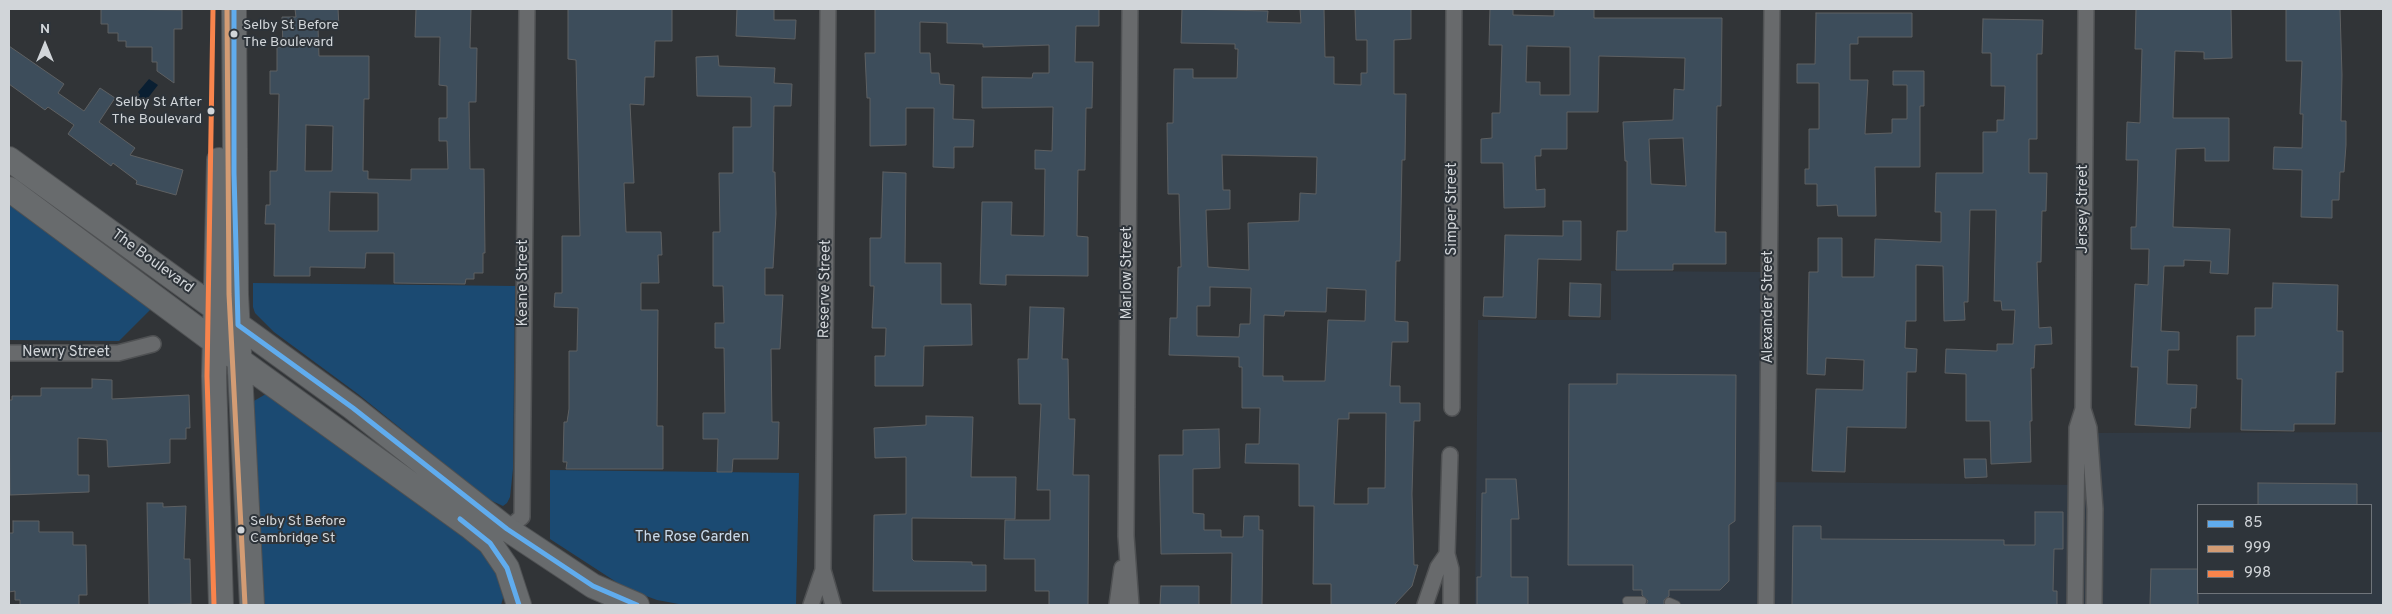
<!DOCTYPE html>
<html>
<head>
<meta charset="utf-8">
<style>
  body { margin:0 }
  #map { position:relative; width:2392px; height:614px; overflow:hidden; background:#313437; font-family:Overpass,sans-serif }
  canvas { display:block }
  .frame { position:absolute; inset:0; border:10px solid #d1d5d9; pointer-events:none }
  .legend { position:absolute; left:2197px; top:504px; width:175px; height:90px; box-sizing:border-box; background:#2e343a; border:1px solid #6f747a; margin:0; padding:6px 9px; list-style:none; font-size:15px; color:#d1d5d9 }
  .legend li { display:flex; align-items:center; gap:10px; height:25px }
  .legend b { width:25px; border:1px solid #6f747a }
  .north { position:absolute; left:20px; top:20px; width:50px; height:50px; -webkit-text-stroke:4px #2e343a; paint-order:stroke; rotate:0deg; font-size:14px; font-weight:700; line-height:20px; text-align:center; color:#d1d5d9 }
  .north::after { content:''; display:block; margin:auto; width:18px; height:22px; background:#d1d5d9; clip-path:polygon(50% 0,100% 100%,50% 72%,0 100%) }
</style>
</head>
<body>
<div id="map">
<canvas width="2392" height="614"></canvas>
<div class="frame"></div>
<ul class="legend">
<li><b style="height:6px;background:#60acee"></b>85</li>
<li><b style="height:6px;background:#d39c74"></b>999</li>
<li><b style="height:6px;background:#f8844c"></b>998</li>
</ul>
<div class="north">N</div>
</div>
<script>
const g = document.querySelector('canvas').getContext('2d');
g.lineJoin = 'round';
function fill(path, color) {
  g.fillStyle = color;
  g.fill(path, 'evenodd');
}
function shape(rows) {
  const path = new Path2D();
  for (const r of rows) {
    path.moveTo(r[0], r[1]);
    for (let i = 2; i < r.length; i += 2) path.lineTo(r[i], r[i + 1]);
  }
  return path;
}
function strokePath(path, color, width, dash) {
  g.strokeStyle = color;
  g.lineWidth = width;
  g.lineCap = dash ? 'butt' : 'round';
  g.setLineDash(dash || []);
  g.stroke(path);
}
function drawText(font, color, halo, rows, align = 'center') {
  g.font = font + ' Overpass,sans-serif';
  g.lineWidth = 4;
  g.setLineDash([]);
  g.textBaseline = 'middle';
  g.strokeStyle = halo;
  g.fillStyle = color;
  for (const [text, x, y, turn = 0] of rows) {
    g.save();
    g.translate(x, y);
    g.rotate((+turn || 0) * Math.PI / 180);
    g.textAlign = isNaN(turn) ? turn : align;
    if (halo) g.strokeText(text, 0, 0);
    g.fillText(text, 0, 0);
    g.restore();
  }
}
fill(shape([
  [1611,271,1769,272,1769,482,2082,485,2083,433,2383,432,2383,605,1475,605,1478,320,1611,320],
  [2198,505,2371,505,2371,593,2198,593]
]), '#313a44');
fill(shape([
  [9,199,151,309,119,341,9,340],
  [253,283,515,286,513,469,510,497,507,503,503,506,488,499,358,394,274,332,255,313,253,307],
  [266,394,272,395,478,543,495,568,504,595,501,605,261,605,252,402],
  [550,470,799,473,796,605,684,605,657,600,627,589,550,539]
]), '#1b4a72');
fill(shape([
  [149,79,158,85,144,103,137,99,140,95,138,92]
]), '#0a1f32');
const building = shape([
  [101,9,182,10,182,29,174,29,174,83,157,71,157,62,152,62,152,47,126,47,126,41,118,41,118,33,108,33,108,24,101,24,101,9],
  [295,9,338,9,339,27,318,28,319,56,369,56,369,99,364,99,363,171,368,171,368,179,411,180,411,169,448,169,447,141,439,141,439,118,447,118,447,86,439,85,440,37,415,37,416,9,471,9,470,48,477,48,476,102,469,102,470,169,484,169,485,253,483,253,483,273,474,273,474,279,466,279,465,284,394,283,394,253,366,253,365,268,310,267,310,276,274,276,275,224,265,224,266,205,270,205,270,171,277,171,279,94,270,94,270,71,277,71,277,47,283,47,282,17,296,17,295,9],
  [306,125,333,126,332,171,305,171,306,125],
  [330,192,378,193,378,231,329,231,330,192],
  [568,9,672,9,672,41,655,41,654,77,645,77,644,105,630,104,634,183,624,183,626,232,661,232,662,255,658,255,659,283,641,283,641,310,658,310,657,426,663,426,663,469,566,469,567,462,563,462,564,422,567,422,569,409,569,351,577,351,578,308,554,307,555,293,562,293,562,236,580,236,576,60,568,59,568,9],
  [737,9,774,9,774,20,796,20,795,39,736,36,737,9],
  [875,9,1099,9,1099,26,1076,26,1075,62,1093,62,1092,108,1086,108,1085,170,1078,170,1077,236,1088,237,1088,276,1006,275,1006,285,980,284,982,202,1012,202,1011,235,1044,236,1045,169,1035,169,1035,150,1052,151,1053,107,982,108,982,77,1032,78,1033,73,1049,73,1049,45,983,47,983,44,947,43,947,23,920,22,920,53,930,53,931,73,939,73,940,84,954,85,953,119,974,120,973,147,954,147,954,168,933,167,934,108,906,108,906,145,870,146,870,98,867,98,865,53,875,53,875,9],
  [1182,9,1268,11,1267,22,1301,23,1300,9,1324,9,1325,57,1334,57,1334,84,1361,85,1361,73,1367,73,1367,40,1356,40,1355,9,1411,9,1411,39,1394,40,1394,94,1406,94,1405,160,1402,160,1400,261,1396,261,1395,321,1408,322,1408,342,1392,342,1390,386,1400,386,1400,403,1420,403,1420,421,1414,421,1412,494,1414,565,1418,565,1412,586,1394,605,1331,605,1331,584,1313,584,1314,506,1299,506,1299,464,1245,463,1246,444,1259,444,1260,408,1242,408,1242,367,1239,367,1239,357,1169,355,1170,318,1177,318,1178,267,1181,267,1179,194,1168,194,1167,123,1173,123,1174,69,1193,69,1193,78,1237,78,1238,49,1235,49,1235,44,1181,43,1182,9],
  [1222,155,1317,157,1316,194,1300,193,1299,221,1248,223,1249,270,1208,267,1206,210,1230,209,1230,190,1223,190,1222,155],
  [1210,287,1251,288,1250,324,1240,324,1239,337,1197,336,1197,306,1210,306,1210,287],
  [1327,288,1366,290,1365,321,1328,320,1325,381,1283,381,1283,376,1263,376,1264,315,1284,316,1285,311,1326,312,1327,288],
  [1349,413,1386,413,1385,488,1368,488,1368,504,1334,504,1338,419,1349,419,1349,413],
  [1490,9,1513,9,1513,15,1554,16,1554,9,1594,9,1594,18,1722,18,1721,106,1717,106,1715,232,1726,232,1726,264,1673,264,1673,270,1616,270,1617,231,1627,231,1627,161,1625,161,1623,122,1673,120,1674,89,1684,90,1685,58,1599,56,1598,112,1567,112,1567,149,1541,149,1541,156,1535,156,1536,190,1545,189,1545,207,1504,208,1503,163,1481,163,1481,139,1492,138,1492,113,1500,113,1502,45,1489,45,1490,9],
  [1527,46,1570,47,1570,95,1540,95,1540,82,1526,82,1527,46],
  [1683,138,1686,186,1651,184,1649,139,1683,138],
  [2136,9,2231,9,2232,58,2204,59,2204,52,2175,51,2173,118,2229,118,2229,161,2205,161,2205,148,2176,149,2173,227,2230,229,2228,274,2210,273,2211,261,2184,260,2184,266,2164,266,2161,331,2179,332,2179,350,2168,350,2167,384,2197,385,2196,408,2191,408,2190,428,2135,425,2138,367,2131,367,2135,284,2148,285,2149,249,2131,249,2131,227,2136,227,2138,160,2126,160,2127,122,2140,123,2142,49,2135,49,2136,9],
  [2286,9,2340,9,2342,75,2341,121,2346,121,2346,145,2344,172,2340,172,2339,200,2332,200,2332,218,2301,217,2302,170,2273,169,2274,147,2302,148,2303,114,2300,114,2302,61,2286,61,2286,9],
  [1816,13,1912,13,1912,37,1858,37,1858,44,1850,44,1850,80,1868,80,1865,134,1892,133,1892,119,1907,119,1907,85,1893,85,1893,71,1924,71,1924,106,1920,106,1920,167,1875,167,1876,216,1838,216,1837,205,1817,206,1817,184,1805,184,1805,169,1809,169,1809,129,1819,129,1819,83,1797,83,1797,64,1815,64,1816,13],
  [1983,19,2043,20,2042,54,2037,54,2037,139,2029,139,2029,173,2047,173,2046,211,2042,211,2041,262,2037,262,2039,328,2051,327,2052,344,2035,345,2034,368,2031,368,2032,421,2030,421,2031,462,1991,464,1990,421,1966,421,1966,374,1945,373,1946,349,1997,351,1997,344,2013,344,2015,310,2002,310,2001,301,1994,301,1996,210,1970,210,1968,302,1964,302,1965,320,1944,321,1943,266,1916,265,1916,321,1906,321,1905,348,1917,349,1916,372,1907,372,1906,428,1847,427,1845,472,1812,471,1816,389,1863,390,1864,360,1826,358,1825,375,1807,374,1809,272,1818,272,1818,238,1842,238,1842,277,1874,277,1875,239,1941,242,1941,212,1935,212,1936,173,1983,173,1983,132,1997,132,1997,120,2004,120,2005,86,1991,86,1991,53,1982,53,1983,19],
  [9,46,64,84,58,93,84,111,100,88,115,98,99,122,135,148,130,155,183,170,176,195,136,184,137,181,113,163,111,166,68,134,74,125,48,107,45,110,9,84,9,46],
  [718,56,719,66,775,68,774,83,792,84,791,106,774,106,773,172,775,172,776,214,773,268,765,268,765,295,783,295,780,349,771,349,772,422,779,422,778,459,733,459,732,472,717,472,718,439,703,439,703,413,725,413,724,348,715,348,715,323,724,323,723,286,713,286,713,232,720,232,719,173,733,173,733,127,751,127,751,97,697,96,696,57,718,56],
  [883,172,906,173,905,263,941,263,941,304,971,304,972,345,924,346,923,386,875,386,875,356,885,356,886,328,872,328,874,286,870,286,870,238,881,238,883,172],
  [1563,221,1581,221,1581,260,1538,259,1536,318,1483,316,1484,297,1503,297,1505,235,1563,236,1563,221],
  [1570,283,1601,284,1600,317,1569,316,1570,283],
  [2273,283,2338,285,2337,331,2343,331,2343,372,2336,372,2335,424,2294,424,2294,431,2241,430,2242,379,2237,379,2237,336,2255,336,2255,308,2272,308,2273,283],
  [1030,307,1064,308,1062,359,1068,359,1069,419,1075,419,1073,475,1089,475,1088,605,1049,605,1049,591,1035,591,1035,559,1004,559,1005,520,1050,520,1050,490,1037,490,1041,404,1019,404,1018,359,1028,359,1030,307],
  [1617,374,1736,375,1735,521,1729,525,1729,581,1720,590,1669,590,1669,596,1664,600,1664,605,1646,605,1648,601,1642,595,1642,590,1633,590,1633,565,1568,565,1569,384,1617,384,1617,374],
  [92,379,112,380,112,399,189,395,190,428,186,428,186,439,170,439,170,463,108,467,107,440,78,438,78,475,89,475,89,492,10,495,9,400,12,400,12,396,41,396,41,388,92,388,92,379],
  [926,416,973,417,971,477,1016,477,1015,519,912,518,912,559,914,561,972,562,972,565,986,565,986,591,873,591,874,515,906,514,906,457,875,458,874,428,926,425,926,416],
  [1219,429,1220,468,1193,469,1193,513,1204,514,1204,530,1221,530,1221,537,1243,537,1244,516,1259,516,1259,530,1263,530,1262,605,1231,605,1232,553,1161,554,1159,455,1183,455,1183,430,1219,429],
  [1964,459,1986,459,1987,477,1965,478,1964,459],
  [1486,479,1516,479,1519,519,1511,519,1511,577,1528,577,1528,605,1477,605,1477,577,1481,577,1482,493,1486,493,1486,479],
  [2258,483,2357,484,2357,505,2258,505,2258,483],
  [147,503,163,503,163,507,186,506,184,559,190,559,191,604,149,605,147,503],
  [2035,512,2063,512,2063,549,2054,549,2053,591,2057,591,2057,605,1792,605,1793,526,1821,526,1821,539,2004,540,2004,545,2035,545,2035,512],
  [13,521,39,521,39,532,73,532,73,545,86,545,87,595,79,595,79,605,20,605,20,600,15,600,15,591,9,592,9,533,13,533,13,521],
  [2151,569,2198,569,2198,605,2150,605,2151,569],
  [1161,586,1199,586,1199,605,1160,605,1161,586]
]);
fill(building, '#3d4d5b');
strokePath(building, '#5e6062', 1);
const service = shape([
  [1627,601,1642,601],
  [1669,602,1676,605]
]);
const minor = shape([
  [828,9,823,570,833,605],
  [1130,9,1126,536,1131,605],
  [9,353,118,353,153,344],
  [1452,408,1454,9],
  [2083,409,2089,428,2095,509,2094,605],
  [1450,455,1447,554,1451,569,1451,605],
  [501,534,522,517,527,9],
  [811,605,823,570],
  [1117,605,1122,568],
  [1425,605,1438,567,1447,554],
  [1766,605,1772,9],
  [2075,605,2077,428,2083,409,2086,9]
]);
const primary = shape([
  [234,9,236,294,252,605],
  [9,159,353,408,507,529,593,586,637,605],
  [219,160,214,376,221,605],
  [9,189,239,360,469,526,490,543,507,568,519,605]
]);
strokePath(service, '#4f5153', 10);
strokePath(minor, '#4f5153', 18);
strokePath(primary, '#4f5153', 26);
strokePath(service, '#686a6c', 8);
strokePath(minor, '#686a6c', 15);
strokePath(primary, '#686b6d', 24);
strokePath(shape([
  [234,9,234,173,238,325,353,408,507,529,593,586,637,605],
  [460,519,490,543,507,568,519,605]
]), '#60acee', 5);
strokePath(shape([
  [227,9,229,294,245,605]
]), '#d39c74', 5);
strokePath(shape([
  [213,9,207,376,214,605]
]), '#f8844c', 5);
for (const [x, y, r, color] of [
  [234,34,4.5,"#d1d5d9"],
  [211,111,4.5,"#d1d5d9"],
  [241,530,4.5,"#d1d5d9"]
]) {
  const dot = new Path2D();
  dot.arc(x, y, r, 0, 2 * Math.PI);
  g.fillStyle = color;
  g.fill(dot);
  strokePath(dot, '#2e343a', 2);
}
drawText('14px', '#d1d5d9', '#2e343a', [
  ["Selby St Before",243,26],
  ["The Boulevard",243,43],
  ["Selby St After",202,103,"right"],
  ["The Boulevard",202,120,"right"],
  ["Selby St Before",250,522],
  ["Cambridge St",250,539]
], 'left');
drawText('15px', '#d1d5d9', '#2e343a', [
  ["Simper Street",1453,209,-90],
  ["Jersey Street",2084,209,-90],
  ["The Boulevard",152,262,36],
  ["Marlow Street",1128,273,-90],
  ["Keane Street",524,283,-90],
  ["Reserve Street",826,289,-89],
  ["Alexander Street",1769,307,-90],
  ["Newry Street",66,353]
]);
drawText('15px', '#cadbec', '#2e343a', [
  ["The Rose Garden",692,538]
]);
</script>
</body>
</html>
